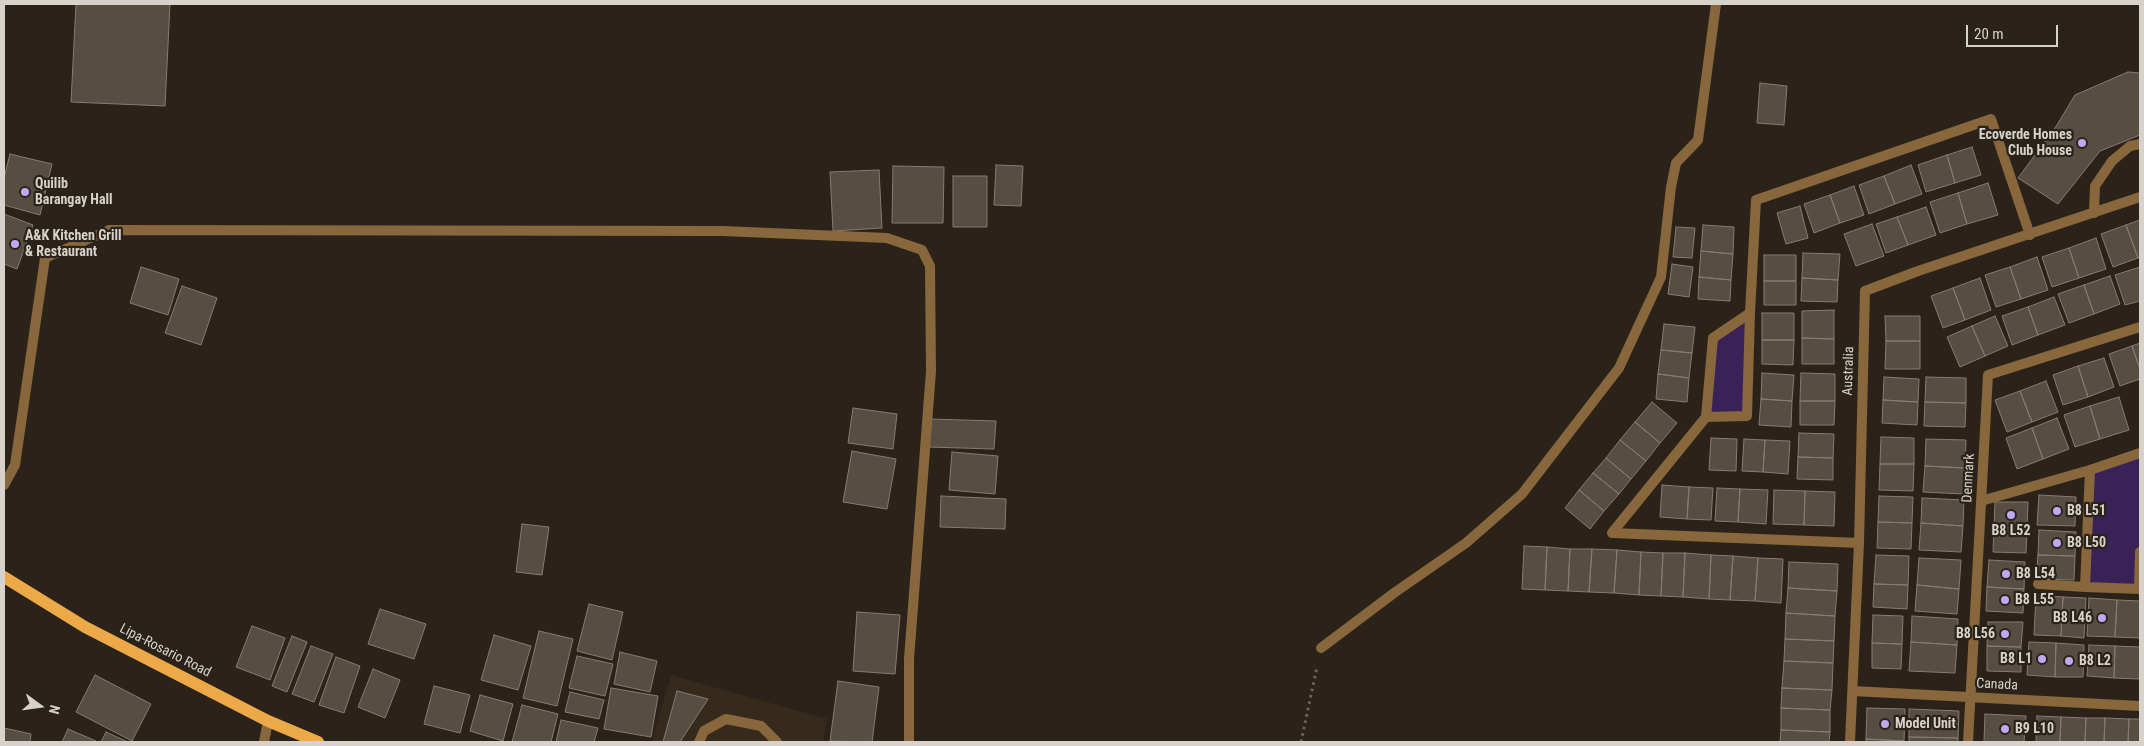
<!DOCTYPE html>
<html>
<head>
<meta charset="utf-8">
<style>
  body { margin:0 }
  #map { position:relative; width:2144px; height:746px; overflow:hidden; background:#2b231a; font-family:"Roboto Condensed",sans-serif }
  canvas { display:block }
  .frame { position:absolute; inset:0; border:5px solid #d7d2cc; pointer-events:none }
  .north { position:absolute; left:15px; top:681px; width:50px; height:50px; -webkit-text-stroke:4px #2b231a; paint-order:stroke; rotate:104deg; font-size:14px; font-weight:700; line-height:20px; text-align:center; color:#d7d2cc }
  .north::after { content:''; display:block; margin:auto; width:18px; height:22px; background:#d7d2cc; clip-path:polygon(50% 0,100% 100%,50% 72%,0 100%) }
  .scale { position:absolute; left:1966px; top:25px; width:92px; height:22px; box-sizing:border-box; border:2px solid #d7d2cc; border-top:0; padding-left:6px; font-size:15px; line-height:18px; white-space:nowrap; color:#d7d2cc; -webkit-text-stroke:4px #2b231a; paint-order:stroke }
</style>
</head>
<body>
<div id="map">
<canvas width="2144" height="746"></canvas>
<div class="frame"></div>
<div class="north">N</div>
<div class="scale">20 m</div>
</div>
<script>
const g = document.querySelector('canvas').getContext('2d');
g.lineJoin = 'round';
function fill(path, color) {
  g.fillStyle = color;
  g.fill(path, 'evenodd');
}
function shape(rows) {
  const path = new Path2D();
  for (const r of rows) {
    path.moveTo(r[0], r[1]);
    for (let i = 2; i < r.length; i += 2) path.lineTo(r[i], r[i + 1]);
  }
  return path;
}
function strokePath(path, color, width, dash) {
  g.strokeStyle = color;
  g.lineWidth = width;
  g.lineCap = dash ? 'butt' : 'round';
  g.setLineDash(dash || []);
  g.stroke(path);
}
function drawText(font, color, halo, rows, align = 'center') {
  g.font = font + ' "Roboto Condensed",sans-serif';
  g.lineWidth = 4.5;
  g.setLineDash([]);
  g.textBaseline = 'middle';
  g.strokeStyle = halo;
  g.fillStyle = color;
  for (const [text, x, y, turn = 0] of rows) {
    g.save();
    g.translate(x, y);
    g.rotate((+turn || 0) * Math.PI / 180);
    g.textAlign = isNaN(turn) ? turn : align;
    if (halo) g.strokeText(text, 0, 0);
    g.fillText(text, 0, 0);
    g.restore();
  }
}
fill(shape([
  [671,675,827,719,823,742,652,742]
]), '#362a1c');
fill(shape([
  [1750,313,1747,416,1706,417,1713,338],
  [2140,453,2139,589,2085,587,2090,470]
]), '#382257');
const building = shape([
  [76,4,170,4,165,106,71,102,76,4],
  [2128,72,2140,73,2140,135,2100,151,2058,204,2018,178,2057,125,2075,95,2128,72],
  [1760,83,1787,86,1784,125,1757,123,1760,83],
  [1972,147,1981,175,1955,183,1947,155,1972,147],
  [10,154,52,164,40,215,4,205,4,178,10,154],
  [1947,155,1955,183,1926,192,1918,165,1947,155],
  [996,165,1023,166,1021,206,994,205,996,165],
  [1911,165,1922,194,1895,204,1884,176,1911,165],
  [893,166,944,167,943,223,892,223,893,166],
  [879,170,882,228,833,231,830,172,879,170],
  [953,176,987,176,987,227,953,227,953,176],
  [1884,176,1895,204,1869,214,1859,185,1884,176],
  [1988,183,1998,215,1967,224,1958,193,1988,183],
  [1854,186,1864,215,1840,223,1830,195,1854,186],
  [1958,193,1967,224,1940,233,1930,202,1958,193],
  [1830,195,1840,223,1814,233,1804,204,1830,195],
  [1800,206,1808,238,1786,244,1777,213,1800,206],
  [1926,207,1936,235,1908,245,1897,217,1926,207],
  [4,214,33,225,17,269,4,264,4,214],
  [1897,217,1908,245,1886,253,1876,224,1897,217],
  [2140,220,2140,257,2138,258,2126,225,2140,220],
  [1872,224,1884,256,1856,266,1844,234,1872,224],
  [1703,225,1734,227,1733,254,1701,251,1703,225],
  [2126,225,2138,258,2113,267,2101,234,2126,225],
  [1676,227,1695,228,1692,258,1673,257,1676,227],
  [2096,238,2106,269,2079,278,2069,248,2096,238],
  [2069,248,2079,278,2052,287,2042,257,2069,248],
  [1701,251,1733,254,1731,280,1699,277,1701,251],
  [1803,253,1840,254,1838,280,1802,278,1803,253],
  [1764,255,1796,255,1796,281,1764,281,1764,255],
  [2037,257,2048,290,2021,299,2010,267,2037,257],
  [1672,264,1693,267,1689,297,1668,294,1672,264],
  [141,267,179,279,168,315,130,303,141,267],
  [2010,267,2021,299,1996,307,1985,275,2010,267],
  [2140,267,2140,301,2125,305,2115,275,2140,267],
  [2110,276,2120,304,2094,314,2084,285,2110,276],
  [1699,277,1731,280,1730,301,1698,299,1699,277],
  [1802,278,1838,280,1837,302,1801,301,1802,278],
  [1980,278,1991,310,1965,320,1953,288,1980,278],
  [1764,281,1796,281,1796,305,1764,305,1764,281],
  [2084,285,2094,314,2069,323,2058,294,2084,285],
  [182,286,217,298,201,345,165,333,182,286],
  [1953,288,1965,320,1943,328,1931,296,1953,288],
  [2054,297,2065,325,2038,335,2028,307,2054,297],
  [2028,307,2038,335,2012,345,2002,316,2028,307],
  [1834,310,1834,339,1802,338,1802,311,1834,310],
  [1762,313,1794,313,1794,340,1762,340,1762,313],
  [1885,316,1920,316,1920,341,1886,341,1885,316],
  [1995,316,2008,346,1985,356,1972,326,1995,316],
  [1664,324,1695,327,1692,353,1661,350,1664,324],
  [1972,326,1985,356,1960,367,1947,337,1972,326],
  [1802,338,1834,339,1834,364,1802,364,1802,338],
  [1762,340,1794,340,1793,365,1762,364,1762,340],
  [1886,341,1920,341,1920,369,1885,369,1886,341],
  [2140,343,2140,369,2132,346,2140,343],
  [2132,346,2140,369,2140,379,2120,386,2109,354,2132,346],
  [1661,350,1692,353,1689,378,1658,374,1661,350],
  [2104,358,2114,387,2088,397,2078,366,2104,358],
  [2078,366,2088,397,2063,405,2053,375,2078,366],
  [1762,373,1794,375,1792,401,1761,399,1762,373],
  [1801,373,1835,374,1835,401,1800,401,1801,373],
  [1658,374,1689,378,1687,402,1656,399,1658,374],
  [1884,377,1919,379,1918,402,1883,400,1884,377],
  [1926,377,1966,378,1966,403,1925,402,1926,377],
  [2046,381,2058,412,2032,422,2020,391,2046,381],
  [2020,391,2032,422,2007,432,1995,400,2020,391],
  [2119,397,2129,430,2100,439,2090,406,2119,397],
  [1761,399,1792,401,1791,427,1759,425,1761,399],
  [1883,400,1918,402,1917,425,1882,423,1883,400],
  [1800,401,1835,401,1834,425,1800,425,1800,401],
  [1652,402,1677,423,1660,443,1635,422,1652,402],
  [1925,402,1966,403,1965,427,1924,426,1925,402],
  [2090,406,2100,439,2075,447,2064,415,2090,406],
  [853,408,897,414,893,449,848,443,853,408],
  [2057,418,2069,449,2043,459,2032,428,2057,418],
  [929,419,996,421,994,449,928,447,929,419],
  [1635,422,1660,443,1646,461,1620,440,1635,422],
  [2032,428,2043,459,2017,469,2006,438,2032,428],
  [1799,433,1834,434,1833,458,1798,457,1799,433],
  [1881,437,1914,438,1914,464,1880,464,1881,437],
  [1711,438,1737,439,1736,471,1709,470,1711,438],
  [1744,439,1765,440,1763,472,1742,471,1744,439],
  [1926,439,1966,440,1965,468,1925,466,1926,439],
  [1620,440,1646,461,1631,479,1606,458,1620,440],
  [1765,440,1790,441,1788,474,1763,472,1765,440],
  [852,451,896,459,887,509,843,502,852,451],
  [952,452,998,456,995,494,949,490,952,452],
  [1798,457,1833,458,1833,480,1797,479,1798,457],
  [1606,458,1631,479,1619,494,1593,473,1606,458],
  [1880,464,1914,464,1913,491,1879,490,1880,464],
  [1925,466,1965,468,1963,494,1923,492,1925,466],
  [1593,473,1619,494,1604,511,1579,490,1593,473],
  [1662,485,1689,487,1687,519,1660,517,1662,485],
  [1689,487,1713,488,1711,520,1687,519,1689,487],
  [1717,488,1740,489,1738,522,1715,521,1717,488],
  [1740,489,1768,490,1766,524,1738,522,1740,489],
  [1579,490,1604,511,1590,529,1565,508,1579,490],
  [1774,490,1805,491,1804,525,1773,524,1774,490],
  [1805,491,1835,492,1834,526,1804,525,1805,491],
  [2039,495,2076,497,2075,526,2037,525,2039,495],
  [941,496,1006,499,1005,529,940,527,941,496],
  [1879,496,1913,497,1912,523,1878,522,1879,496],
  [1922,498,1964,500,1963,526,1921,523,1922,498],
  [1995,502,2028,502,2027,529,1994,527,1995,502],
  [1878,522,1912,523,1911,549,1877,548,1878,522],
  [1921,523,1963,526,1961,552,1919,550,1921,523],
  [522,524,549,527,542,575,516,572,522,524],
  [1994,527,2027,529,2026,553,1993,552,1994,527],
  [2039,530,2076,532,2075,556,2038,555,2039,530],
  [1524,546,1547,547,1545,590,1522,589,1524,546],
  [1547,547,1570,549,1568,591,1545,590,1547,547],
  [1570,549,1592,549,1589,592,1568,591,1570,549],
  [1592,549,1617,550,1614,593,1589,592,1592,549],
  [1617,550,1641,552,1639,595,1614,593,1617,550],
  [1641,552,1663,553,1661,596,1639,595,1641,552],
  [1663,553,1685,553,1683,597,1661,596,1663,553],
  [1685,553,1711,555,1709,599,1683,597,1685,553],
  [1711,555,1733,556,1730,600,1709,599,1711,555],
  [1876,555,1909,556,1908,585,1874,584,1876,555],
  [2038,555,2075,556,2074,580,2036,579,2038,555],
  [1733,556,1758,558,1755,601,1730,600,1733,556],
  [1758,558,1783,559,1781,603,1755,601,1758,558],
  [1919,558,1961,560,1959,589,1917,585,1919,558],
  [1989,560,2025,562,2024,589,1987,587,1989,560],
  [1789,562,1838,564,1837,591,1788,588,1789,562],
  [1874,584,1908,585,1907,609,1873,607,1874,584],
  [1917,585,1959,589,1957,614,1915,611,1917,585],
  [1987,587,2024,589,2023,613,1986,611,1987,587],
  [1788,588,1837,591,1835,616,1786,613,1788,588],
  [2036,595,2063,597,2061,636,2034,635,2036,595],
  [2063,597,2086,598,2084,638,2061,636,2063,597],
  [2089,598,2117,600,2115,637,2087,636,2089,598],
  [2117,600,2140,601,2140,638,2115,637,2117,600],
  [589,604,623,612,612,660,577,651,589,604],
  [380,609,426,624,414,659,368,644,380,609],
  [857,612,900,615,895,674,853,671,857,612],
  [1786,613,1835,616,1834,641,1785,639,1786,613],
  [1873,615,1903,616,1902,644,1872,643,1873,615],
  [1912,616,1958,619,1957,645,1911,642,1912,616],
  [1988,622,2023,622,2021,647,1987,646,1988,622],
  [252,626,285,638,270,680,236,667,252,626],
  [539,631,573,639,557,706,523,698,539,631],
  [494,635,531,646,518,690,481,680,494,635],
  [292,636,307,642,287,692,272,686,292,636],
  [1785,639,1834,641,1833,663,1784,661,1785,639],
  [1911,642,1957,645,1955,673,1909,671,1911,642],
  [2029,642,2056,643,2055,677,2027,675,2029,642],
  [1872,643,1902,644,1901,669,1872,668,1872,643],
  [2056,643,2084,645,2083,677,2055,677,2056,643],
  [2089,645,2115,646,2114,678,2087,676,2089,645],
  [311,646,333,654,314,702,292,694,311,646],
  [1987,646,2021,647,2021,672,1987,671,1987,646],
  [2115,646,2140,647,2140,679,2114,678,2115,646],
  [620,652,657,661,650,692,614,684,620,652],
  [577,656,613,664,605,696,569,688,577,656],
  [336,657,360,666,344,713,319,705,336,657],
  [1784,661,1833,663,1832,690,1782,688,1784,661],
  [373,669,400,680,385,718,358,707,373,669],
  [95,675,151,704,132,741,76,712,95,675],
  [838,681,879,687,872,742,830,741,838,681],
  [434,686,470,695,460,733,424,724,434,686],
  [611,688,658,696,651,737,604,729,611,688],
  [1782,688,1832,690,1830,710,1781,708,1782,688],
  [677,691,708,699,680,742,663,742,677,691],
  [570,692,604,700,599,719,565,712,570,692],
  [480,695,513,704,503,741,470,731,480,695],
  [522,705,558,714,551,742,512,742,522,705],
  [1781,708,1830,710,1830,732,1781,730,1781,708],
  [1867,708,1905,709,1904,741,1866,739,1867,708],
  [1909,709,1959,711,1958,738,1909,737,1909,709],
  [1985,714,2026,716,2024,742,1984,742,1985,714],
  [2037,716,2061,717,2060,742,2036,742,2037,716],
  [2061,717,2086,718,2085,742,2060,742,2061,717],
  [2086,718,2105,718,2104,742,2085,742,2086,718],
  [2105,718,2129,719,2128,742,2104,742,2105,718],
  [2129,719,2140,719,2140,742,2128,742,2129,719],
  [561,720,598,728,594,742,556,742,561,720],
  [4,728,31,734,30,742,4,742,4,728],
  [68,729,96,741,95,742,62,742,68,729],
  [1781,730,1830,732,1829,742,1780,742,1781,730],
  [106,732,128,742,101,742,106,732],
  [1909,737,1958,738,1958,742,1909,742,1909,737],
  [1866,739,1904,741,1904,742,1866,742,1866,739]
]);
fill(building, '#564e43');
strokePath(building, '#867c71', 1);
strokePath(shape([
  [1301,742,1317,667]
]), '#6d665e', 3, [2.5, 4]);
strokePath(shape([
  [2094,213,2095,186,2112,161,2130,146,2140,144],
  [264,742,268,721],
  [699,742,704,731,726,719,761,726,777,742]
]), '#88673c', 10);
strokePath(shape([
  [1750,313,1713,338,1706,417,1612,533,1859,543],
  [1706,417,1747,416,1750,313,1756,200,1991,119,2030,235],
  [2090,470,2085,587,2140,589],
  [4,485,15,465,45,258,109,230,723,231,887,238,922,250,930,266,931,371,909,659,909,742],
  [1981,501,2090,470,2140,453],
  [2038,584,2085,587],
  [2139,589,2140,552],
  [1321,648,1394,593,1466,543,1522,494,1619,368,1661,277,1671,187,1676,163,1698,140,1716,4],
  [1853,691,2140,706],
  [1850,742,1859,543,1865,291,1918,271,2140,197],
  [1968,742,1988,375,2140,327]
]), '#88673c', 10);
strokePath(shape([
  [4,577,85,627,268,721,318,742]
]), '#eda848', 12);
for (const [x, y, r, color] of [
  [2082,143,5,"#c2a7f2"],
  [25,192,5,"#c2a7f2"],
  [15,244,5,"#c2a7f2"],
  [2057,511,5,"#c2a7f2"],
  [2011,515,5,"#c2a7f2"],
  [2057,543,5,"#c2a7f2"],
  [2006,574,5,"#c2a7f2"],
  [2005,600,5,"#c2a7f2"],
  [2102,618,5,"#c2a7f2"],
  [2005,634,5,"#c2a7f2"],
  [2042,659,5,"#c2a7f2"],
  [2069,661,5,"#c2a7f2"],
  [1885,724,5,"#c2a7f2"],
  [2005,729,5,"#c2a7f2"]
]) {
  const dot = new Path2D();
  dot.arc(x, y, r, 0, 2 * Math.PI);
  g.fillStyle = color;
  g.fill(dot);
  strokePath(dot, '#2b231a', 2);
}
drawText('bold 14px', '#d7d2cc', '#2b231a', [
  ["Ecoverde Homes",2072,135,"right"],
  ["Club House",2072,151,"right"],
  ["Quilib",35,184],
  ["Barangay Hall",35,200],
  ["A&K Kitchen Grill",25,236],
  ["& Restaurant",25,252],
  ["B8 L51",2067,511],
  ["B8 L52",2011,531,"center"],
  ["B8 L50",2067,543],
  ["B8 L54",2016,574],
  ["B8 L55",2015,600],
  ["B8 L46",2092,618,"right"],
  ["B8 L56",1995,634,"right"],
  ["B8 L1",2032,659,"right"],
  ["B8 L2",2079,661],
  ["Model Unit",1895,724],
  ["B9 L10",2015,729]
], 'left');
drawText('14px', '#d7d2cc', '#2b231a', [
  ["Australia",1849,371,-88],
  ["Denmark",1969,478,-87],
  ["Lipa-Rosario Road",165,651,27],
  ["Canada",1997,685,3]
]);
</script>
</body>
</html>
